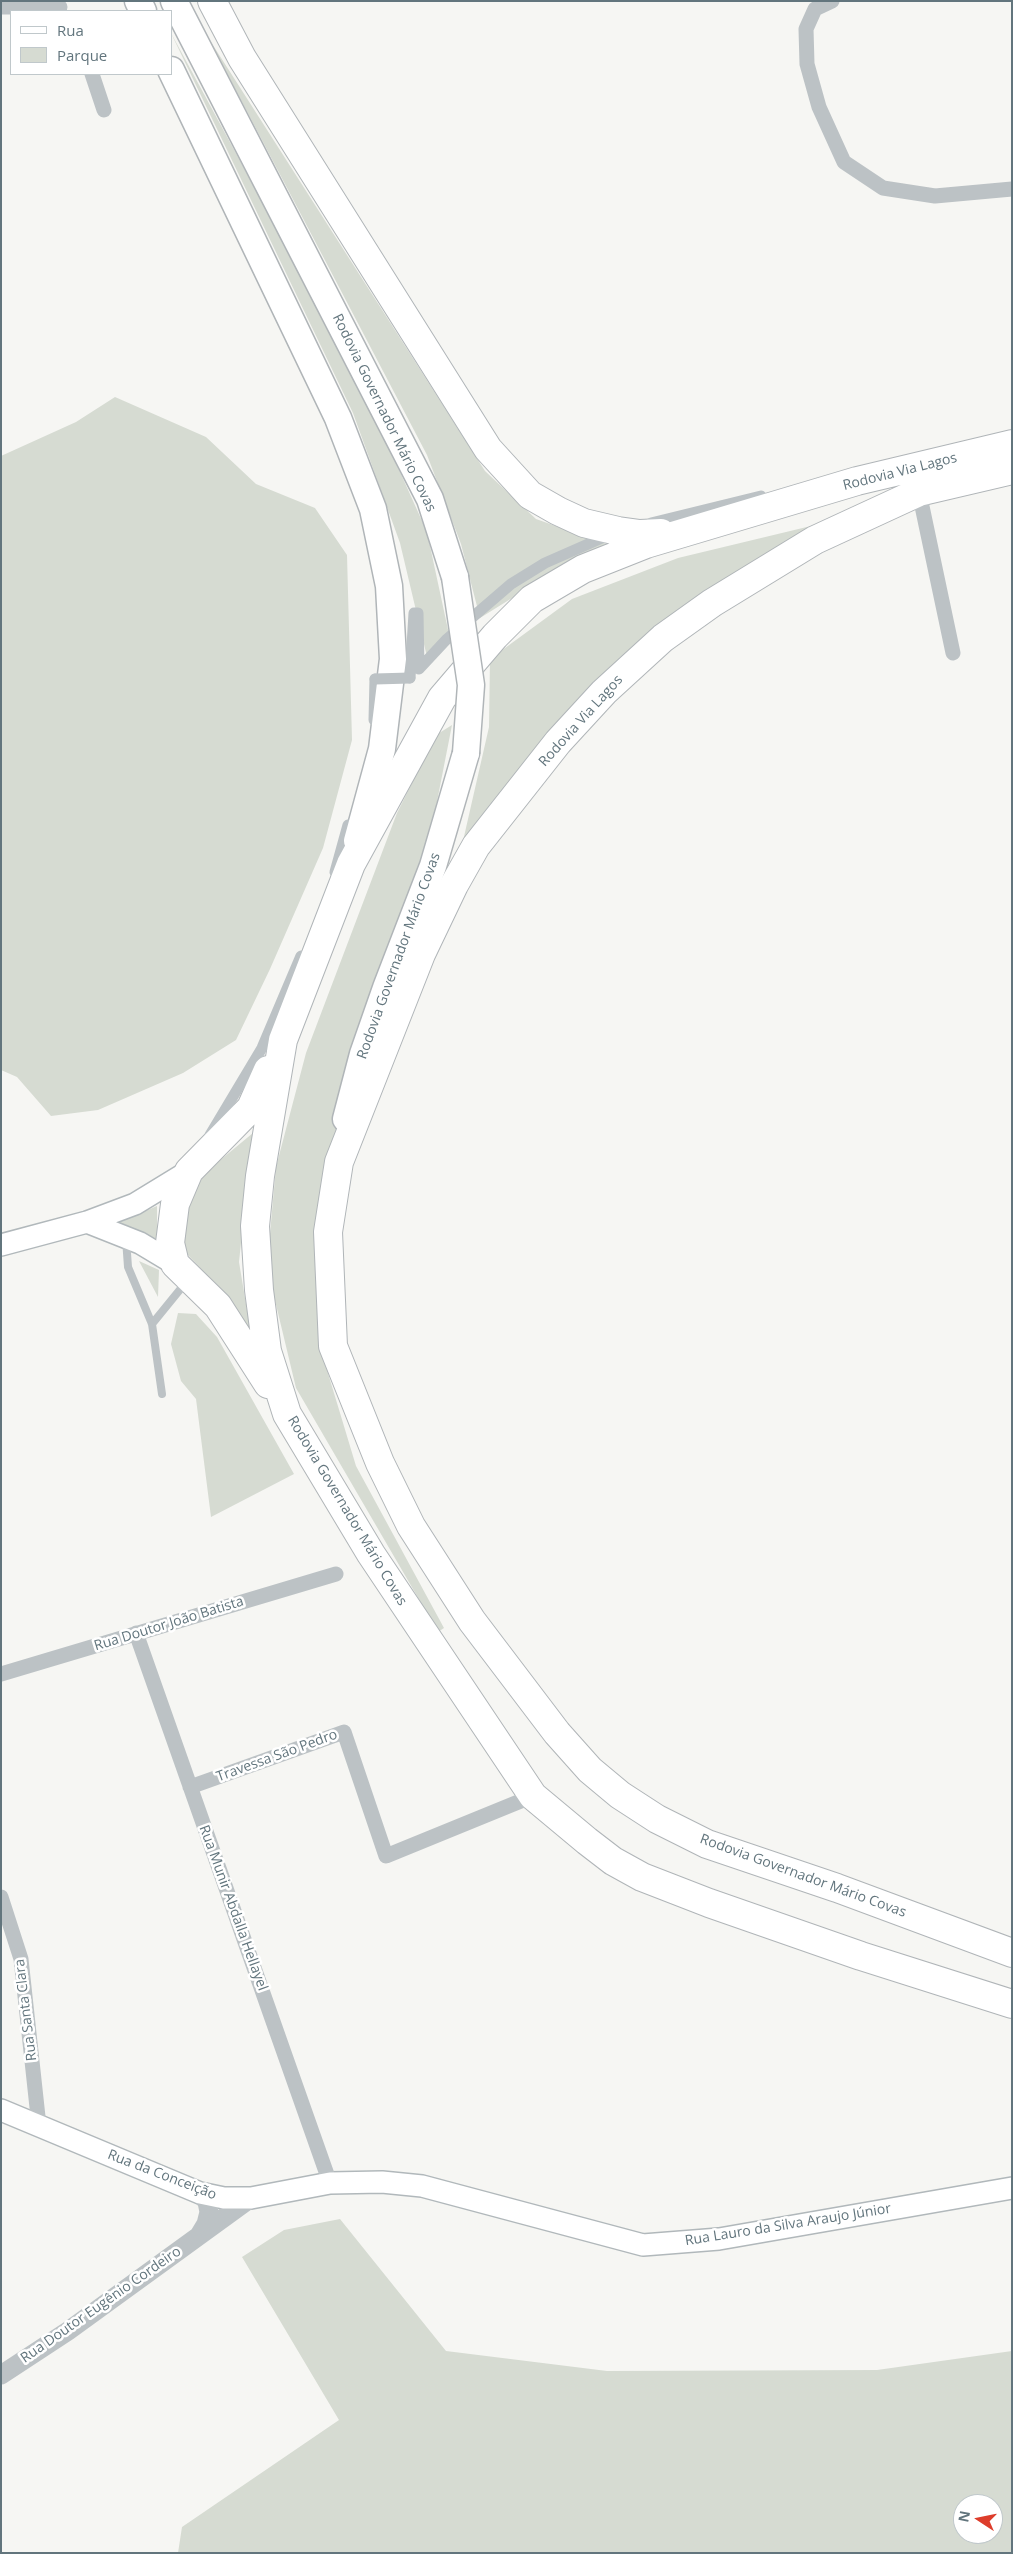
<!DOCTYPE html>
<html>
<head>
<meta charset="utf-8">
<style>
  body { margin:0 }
  #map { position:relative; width:1013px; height:2554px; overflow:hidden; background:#f6f6f3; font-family:"Open Sans",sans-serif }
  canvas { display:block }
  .frame { position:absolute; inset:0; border:2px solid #62757d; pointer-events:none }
  .legend { position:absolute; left:10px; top:10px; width:162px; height:65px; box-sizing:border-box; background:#fff; border:1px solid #c0c8cb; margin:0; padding:6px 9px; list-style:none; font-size:15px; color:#62757d }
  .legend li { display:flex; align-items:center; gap:10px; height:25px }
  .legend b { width:25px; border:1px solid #c0c8cb }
  .north { position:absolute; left:953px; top:2494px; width:50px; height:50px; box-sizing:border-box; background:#fff; border:1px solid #c0c8cb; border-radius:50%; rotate:281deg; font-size:14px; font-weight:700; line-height:20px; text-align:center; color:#62757d }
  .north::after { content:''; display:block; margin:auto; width:18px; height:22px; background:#dd3d2b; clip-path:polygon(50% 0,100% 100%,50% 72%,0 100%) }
</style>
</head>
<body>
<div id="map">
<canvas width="1013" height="2554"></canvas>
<div class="frame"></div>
<ul class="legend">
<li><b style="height:6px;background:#fff"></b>Rua</li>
<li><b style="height:14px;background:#d6dbd2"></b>Parque</li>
</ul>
<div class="north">N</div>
</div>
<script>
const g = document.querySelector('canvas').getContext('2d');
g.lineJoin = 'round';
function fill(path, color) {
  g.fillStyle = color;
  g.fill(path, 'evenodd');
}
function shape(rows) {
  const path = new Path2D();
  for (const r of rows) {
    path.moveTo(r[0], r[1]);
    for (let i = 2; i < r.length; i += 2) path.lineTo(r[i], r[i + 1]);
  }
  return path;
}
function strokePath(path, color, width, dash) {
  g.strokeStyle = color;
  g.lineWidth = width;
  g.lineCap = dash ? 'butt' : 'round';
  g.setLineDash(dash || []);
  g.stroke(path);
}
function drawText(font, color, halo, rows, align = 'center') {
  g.font = font + ' "Open Sans",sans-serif';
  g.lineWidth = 5;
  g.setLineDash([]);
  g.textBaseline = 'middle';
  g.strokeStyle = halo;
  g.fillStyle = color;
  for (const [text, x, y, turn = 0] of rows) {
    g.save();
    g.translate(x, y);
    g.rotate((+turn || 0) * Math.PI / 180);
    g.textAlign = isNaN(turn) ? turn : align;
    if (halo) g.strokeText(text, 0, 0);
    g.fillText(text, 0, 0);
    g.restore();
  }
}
fill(shape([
  [171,33,360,383,427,532,450,639,428,661,400,543,353,413],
  [209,39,485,471,536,519,621,549,541,580,480,618,461,544,427,455],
  [115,397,206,437,256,484,315,508,347,555,352,740,323,848,270,969,236,1040,183,1073,98,1110,51,1116,17,1077,1,1070,1,456,76,422],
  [840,519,687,611,463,841,489,727,490,659,572,599,678,558],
  [452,725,432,827,343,1099,317,1231,321,1350,356,1466,444,1628,438,1632,296,1388,267,1267,276,1167,306,1053,397,813,436,735],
  [259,1128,248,1176,239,1262,251,1334,220,1289,188,1255,179,1232,201,1176],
  [157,1206,157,1239,115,1224],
  [139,1261,159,1270,158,1297],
  [178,1313,196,1314,217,1337,294,1474,211,1517,196,1399,181,1381,171,1344],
  [340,2219,446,2351,607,2371,877,2370,1012,2351,1012,2553,178,2553,182,2527,339,2420,242,2257,284,2230],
  [963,2504,993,2504,993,2534,963,2534]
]), '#d6dbd2');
const secondary = shape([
  [87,1222,140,1243,175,1264],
  [1,1245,87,1222,135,1204,189,1171],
  [1,2110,200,2193,224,2198,251,2198,330,2183,382,2182,422,2186,643,2245,719,2239,1012,2188]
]);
const trunk = shape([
  [138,1,143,11],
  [174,1,430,499,455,577],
  [171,70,338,418,373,509,389,586,393,659,382,749,357,841],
  [346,1119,363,1054,386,988,433,866,466,753]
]);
const motorway = shape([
  [212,1,242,58,488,449,530,495,558,511,584,523,618,531,640,534,661,533],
  [1012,444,857,481,646,544,583,569,532,599,495,636,442,698,351,864,283,1040,260,1176,255,1226,259,1290,267,1351,287,1414,371,1554,533,1796,587,1841,613,1861,642,1877,709,1903,861,1956,1012,2004],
  [1012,470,919,492,815,540,712,603,663,638,604,692,558,742,476,846,454,885,421,954,339,1162,328,1232,333,1346,380,1463,411,1526,472,1621,557,1733,590,1770,620,1795,657,1819,707,1844,837,1888,1012,1953],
  [268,1070,251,1108,189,1171,175,1204,170,1243,175,1264,218,1306,268,1384]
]);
strokePath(secondary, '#b1b8bb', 24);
strokePath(trunk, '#b0b5b8', 29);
strokePath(motorway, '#b0b5b8', 30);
strokePath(shape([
  [126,1239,128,1267,152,1324,162,1394],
  [152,1324,187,1281]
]), '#bcc2c5', 8);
strokePath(shape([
  [651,523,761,496],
  [410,678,414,613,418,613,419,669,446,640,511,584,545,563,611,534],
  [374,720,375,679],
  [335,872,348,825],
  [210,1135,262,1048,301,956]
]), '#bcc2c5', 11);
strokePath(shape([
  [832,1,815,9,806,29,807,64,819,107,844,162,883,188,935,196,1012,189],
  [1,7,60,7],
  [92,74,104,110],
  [919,492,953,653],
  [136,1633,330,2183],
  [1,1674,336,1574],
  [190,1787,344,1732,386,1856,533,1796],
  [1,1897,21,1959,39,2126]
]), '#bcc2c5', 15);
strokePath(shape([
  [200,2234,206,2224,209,2212,207,2202,200,2193],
  [1,2375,68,2331,251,2198]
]), '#bcc2c5', 19);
strokePath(secondary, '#fff', 21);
strokePath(trunk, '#fff', 26);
strokePath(motorway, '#fff', 28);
const trunkBridge = shape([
  [455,577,471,685,466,753]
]);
strokePath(trunkBridge, '#b0b5b8', 29, []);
strokePath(shape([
  [375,679,410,678]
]), '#bcc2c5', 11);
strokePath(trunkBridge, '#fff', 26);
drawText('14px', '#62757d', '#fff', [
  ["Rodovia Governador Mário Covas",384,413,64],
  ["Rodovia Via Lagos",900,472,-14],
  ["Rodovia Via Lagos",581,721,-48],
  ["Rodovia Governador Mário Covas",399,956,-70],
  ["Rodovia Governador Mário Covas",347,1511,59],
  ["Rua Doutor João Batista",169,1624,-17],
  ["Travessa São Pedro",277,1756,-20],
  ["Rodovia Governador Mário Covas",803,1876,20],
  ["Rua Munir Abdalla Hellayel",233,1908,70],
  ["Rua Santa Clara",26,2010,-97],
  ["Rua da Conceição",162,2175,21],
  ["Rua Lauro da Silva Araujo Júnior",788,2225,-9],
  ["Rua Doutor Eugênio Cordeiro",101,2305,-35]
]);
</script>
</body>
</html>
